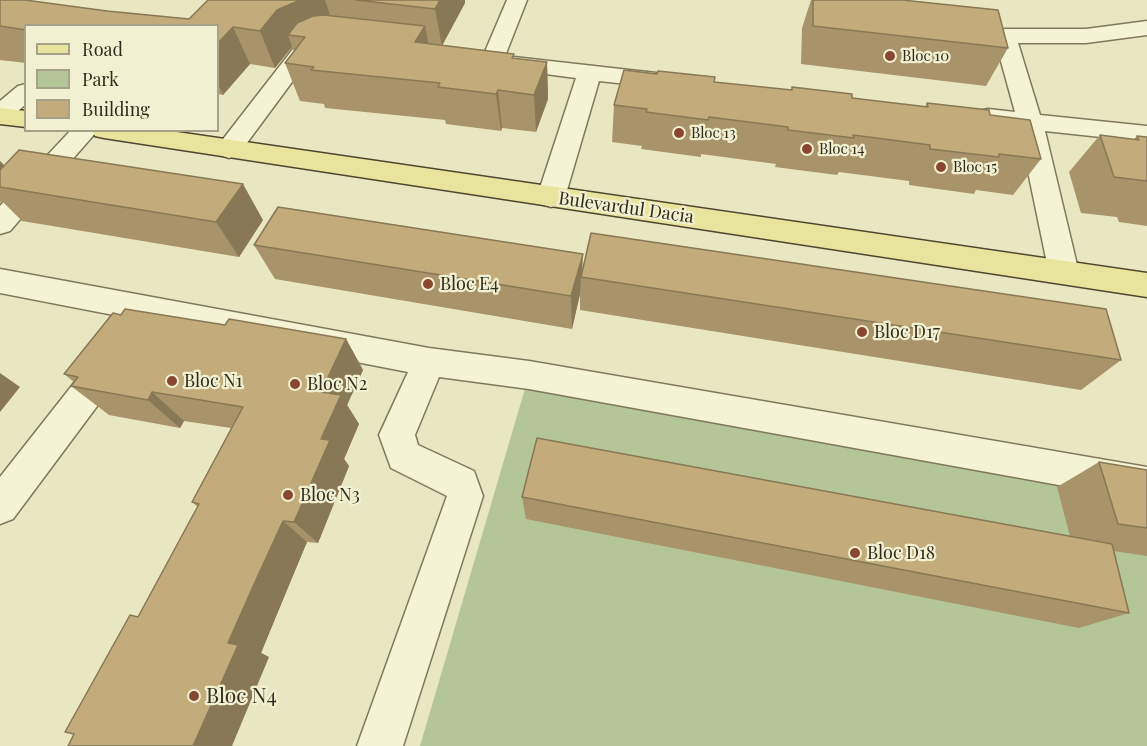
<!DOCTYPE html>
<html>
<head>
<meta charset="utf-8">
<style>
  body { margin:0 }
  #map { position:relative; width:1147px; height:746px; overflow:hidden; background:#e9e7c2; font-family:"Playfair Display",serif }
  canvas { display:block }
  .legend { position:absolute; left:24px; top:24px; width:195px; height:108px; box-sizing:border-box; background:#f1f0d0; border:2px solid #a5a289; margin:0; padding:8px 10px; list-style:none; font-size:18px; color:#322c1e }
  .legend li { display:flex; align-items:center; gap:12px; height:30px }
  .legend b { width:30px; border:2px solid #a5a289 }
</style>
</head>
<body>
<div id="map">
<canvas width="1147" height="746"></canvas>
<ul class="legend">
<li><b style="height:8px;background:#e9e49d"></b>Road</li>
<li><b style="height:16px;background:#b4c597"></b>Park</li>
<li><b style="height:16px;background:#c3ab7b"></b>Building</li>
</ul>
</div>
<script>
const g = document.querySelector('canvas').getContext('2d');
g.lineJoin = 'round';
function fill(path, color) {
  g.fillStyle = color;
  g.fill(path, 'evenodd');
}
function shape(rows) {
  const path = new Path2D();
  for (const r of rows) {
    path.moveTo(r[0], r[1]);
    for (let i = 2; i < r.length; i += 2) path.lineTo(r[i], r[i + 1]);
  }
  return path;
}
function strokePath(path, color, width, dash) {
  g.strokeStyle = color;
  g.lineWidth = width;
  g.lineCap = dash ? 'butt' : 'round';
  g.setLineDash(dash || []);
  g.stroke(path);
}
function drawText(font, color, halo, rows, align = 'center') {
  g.font = font + ' "Playfair Display",serif';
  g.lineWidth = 4.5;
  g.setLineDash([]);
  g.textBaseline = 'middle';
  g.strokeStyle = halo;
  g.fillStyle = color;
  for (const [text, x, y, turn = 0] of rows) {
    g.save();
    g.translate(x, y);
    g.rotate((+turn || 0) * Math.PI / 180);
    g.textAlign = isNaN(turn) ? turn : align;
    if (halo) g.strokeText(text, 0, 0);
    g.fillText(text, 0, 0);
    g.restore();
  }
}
fill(shape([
  [529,375,1132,481,1147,532,1147,746,420,746]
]), '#b4c597');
const minor = shape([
  [507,0,527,0,505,56,665,74,673,76,677,81,673,86,665,88,599,81,565,197,561,204,551,207,541,204,537,197,576,78,484,66,481,61,507,0],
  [1147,21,1147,35,1086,43,1018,43,1040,115,1147,126,1147,142,1045,131,1079,273,1075,281,1064,284,1053,281,1049,273,1019,128,988,125,979,123,976,117,979,111,988,109,1015,112,994,36,997,31,1005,29,1086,29,1147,21],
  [322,37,330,39,333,44,330,49,309,59,238,155,229,158,220,155,216,149,220,143,293,49,322,37],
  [26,84,26,104,9,119,0,122,0,101,18,86,26,84],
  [71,130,98,130,10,231,0,234,0,206,71,130],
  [0,269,429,348,529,361,1147,467,1147,501,529,389,439,377,415,435,418,445,474,471,483,496,403,746,357,746,447,496,391,468,379,435,408,372,0,293,0,269],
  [112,346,124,350,128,360,124,370,13,519,0,524,0,477,100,350,112,346]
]);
const major = shape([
  [0,108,26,111,26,127,0,124,0,108],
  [92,130,163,130,1147,273,1147,297,104,138,95,136,92,130]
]);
strokePath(minor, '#80785b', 3);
strokePath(major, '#4e462f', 3);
fill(minor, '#f4f3d4');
fill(major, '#e9e49d');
fill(shape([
  [0,0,189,19,208,0,465,0,465,3,442,45,514,58,547,62,548,99,536,132,502,128,501,131,446,124,445,120,325,108,324,104,300,101,285,63,294,51,292,47,275,68,250,64,223,95,218,94,218,26,26,26,26,63,0,60],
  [811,0,902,0,1008,48,986,86,801,64,802,28],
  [714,82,791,90,792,87,852,98,925,107,927,103,990,115,1041,159,1013,195,976,190,974,194,909,185,909,181,839,172,837,175,775,167,776,164,701,154,701,157,641,149,642,146,612,142,614,105],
  [1100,135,1134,139,1137,136,1147,137,1147,226,1119,222,1117,217,1081,213,1069,172],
  [0,161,4,165,263,220,239,257,22,221,2,201,0,203],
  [254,245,582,270,1121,360,1081,390,580,310,580,294,572,329,275,279],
  [121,315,225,325,346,339,363,370,347,405,359,424,344,459,349,466,318,543,307,542,283,598,261,653,269,657,138,617,198,507,192,502,231,428,184,421,180,428,109,415,71,386,74,382,64,374],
  [1099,462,1147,470,1147,556,1114,551,1129,613,1079,628,526,519,522,497,1070,536,1057,487]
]), '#a8936a');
fill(shape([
  [302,0,325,0,336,34,305,37,288,35,292,47,275,68,260,31,277,10,298,1],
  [440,0,465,0,465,3,442,46,435,9],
  [425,26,432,63,415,42],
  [233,27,250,64,223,95,218,84,218,43],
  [547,62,548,99,536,132,534,95],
  [498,90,502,128,501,131,496,94],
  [0,161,20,182,0,187],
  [243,184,263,220,239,257,216,222],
  [583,254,582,277,581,277,580,294,572,329,571,296],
  [346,339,363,370,347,405,359,424,344,459,349,466,318,543,294,522,321,439,321,392],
  [0,373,20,387,0,412],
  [152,392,184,421,180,428,148,400],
  [283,521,307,542,261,653,269,657,232,746,193,746,228,643]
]), '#887856');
const building = shape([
  [0,0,25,0,107,11,189,19,208,0,302,0,298,1,277,10,260,31,233,27,218,43,218,26,26,26,26,30,0,26,0,0],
  [356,0,440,0,435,9,356,0],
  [813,0,902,0,998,10,1008,48,813,26,813,0],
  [324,15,425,26,415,42,514,54,512,58,547,62,534,95,498,90,496,94,438,87,440,83,311,70,314,67,285,63,305,37,288,35,297,23,313,16,324,15],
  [624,70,657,74,658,71,715,77,714,82,792,90,792,87,852,94,852,98,928,107,927,103,989,110,990,115,1030,120,1041,159,999,154,999,157,930,149,930,145,853,135,854,138,788,130,788,127,709,117,708,120,646,112,647,109,614,105,624,70],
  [1100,135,1139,140,1137,136,1147,137,1147,181,1114,177,1100,135],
  [19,150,243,184,216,222,0,187,0,170,19,150],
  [278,207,583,254,571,296,254,245,278,207],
  [591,233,1106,309,1121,360,581,277,591,233],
  [125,309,225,325,229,319,346,339,321,392,341,395,321,439,330,440,294,522,283,521,255,582,228,643,238,645,193,746,68,746,74,734,65,732,130,615,138,617,199,504,192,502,243,407,152,392,148,400,71,386,78,377,64,374,113,313,121,315,125,309],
  [537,438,1112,544,1129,613,522,497,537,438],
  [1099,462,1147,470,1147,528,1118,524,1099,462]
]);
fill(building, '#c3ab7b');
strokePath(building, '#887856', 1.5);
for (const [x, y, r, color] of [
  [890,56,6,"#894731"],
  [679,133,6,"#894731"],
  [807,149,6,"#894731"],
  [941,167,6,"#894731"],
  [428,284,6,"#894731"],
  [862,332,6,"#894731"],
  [172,381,6,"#894731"],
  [295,384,6,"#894731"],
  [288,495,6,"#894731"],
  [855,553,6,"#894731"],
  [194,696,6,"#894731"]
]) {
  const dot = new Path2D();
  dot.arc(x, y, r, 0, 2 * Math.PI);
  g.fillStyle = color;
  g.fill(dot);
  strokePath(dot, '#f1f0d0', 2);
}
drawText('15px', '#322c1e', '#f1f0d0', [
  ["Bloc 10",902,56],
  ["Bloc 13",691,133],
  ["Bloc 14",819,149],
  ["Bloc 15",953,167]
], 'left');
drawText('18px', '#322c1e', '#f1f0d0', [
  ["Bulevardul Dacia",626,208,8]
]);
drawText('18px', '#322c1e', '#f1f0d0', [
  ["Bloc E4",440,284],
  ["Bloc D17",874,332],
  ["Bloc N1",184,381],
  ["Bloc N2",307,384],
  ["Bloc N3",300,495],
  ["Bloc D18",867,553]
], 'left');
drawText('21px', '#322c1e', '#f1f0d0', [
  ["Bloc N4",206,696]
], 'left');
</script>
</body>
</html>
